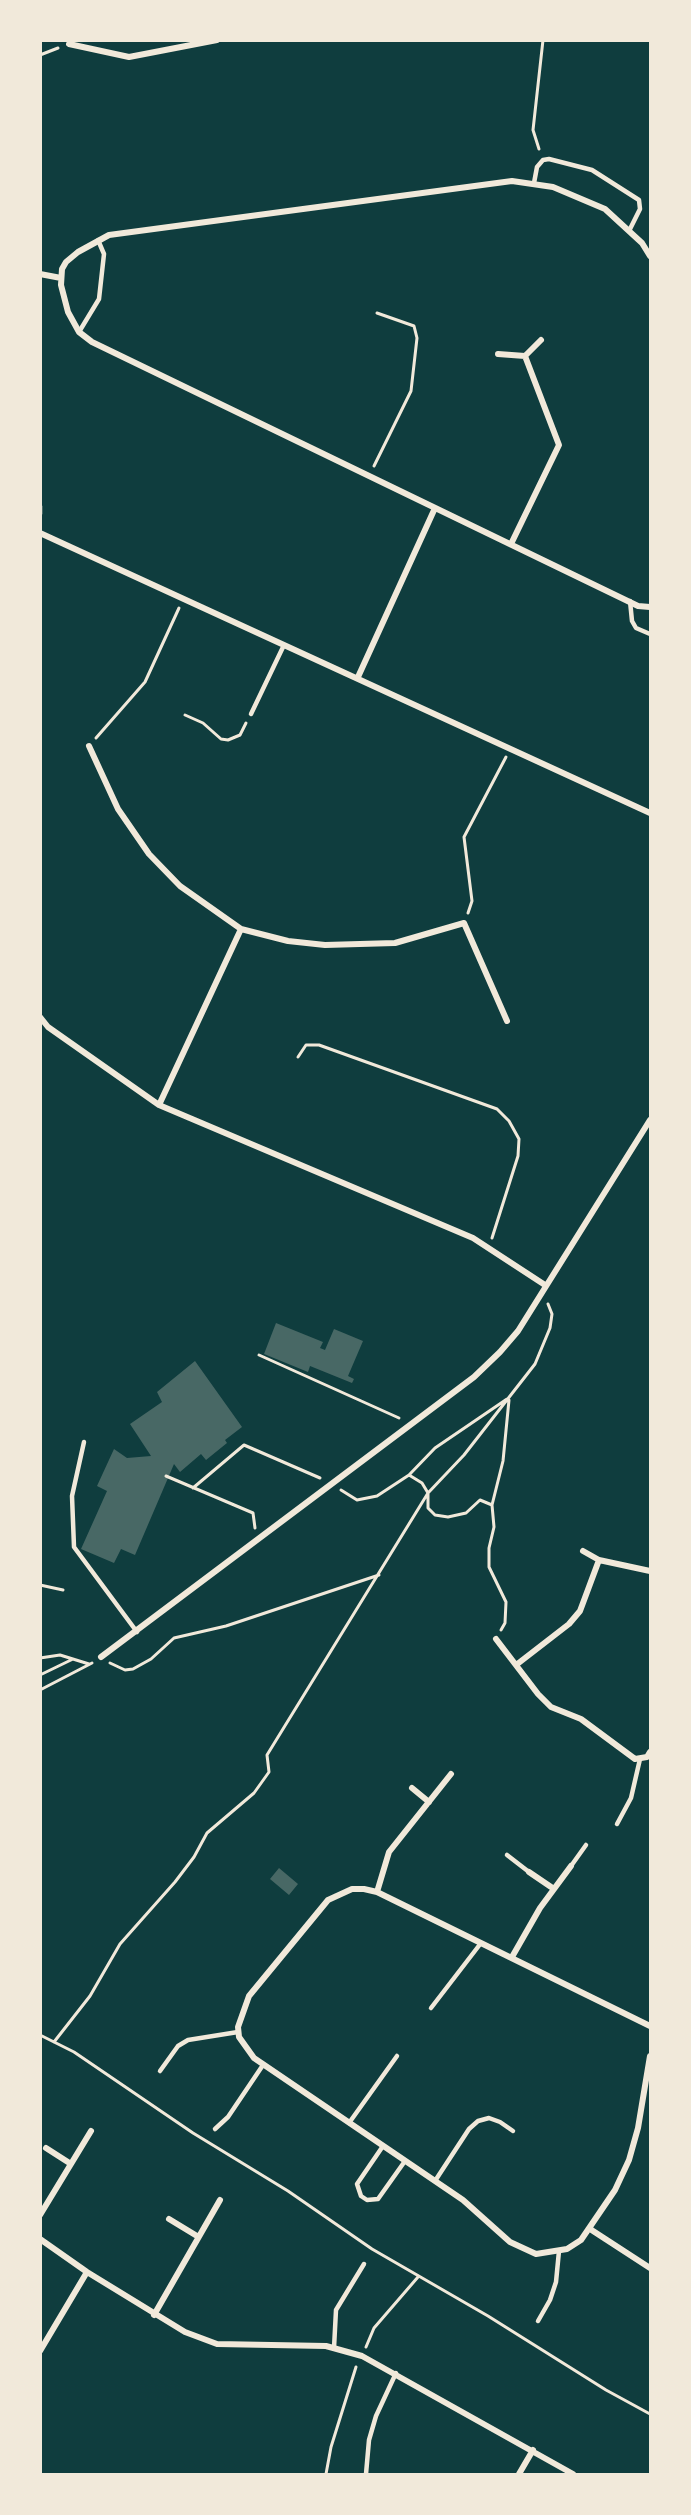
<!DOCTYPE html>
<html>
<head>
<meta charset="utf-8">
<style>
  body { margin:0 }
  #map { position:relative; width:691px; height:2515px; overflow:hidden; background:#0f3d3e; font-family:"IBM Plex Serif",serif }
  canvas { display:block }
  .frame { position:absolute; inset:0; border:42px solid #f1e9da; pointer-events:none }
</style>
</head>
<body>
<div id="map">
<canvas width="691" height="2515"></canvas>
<div class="frame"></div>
</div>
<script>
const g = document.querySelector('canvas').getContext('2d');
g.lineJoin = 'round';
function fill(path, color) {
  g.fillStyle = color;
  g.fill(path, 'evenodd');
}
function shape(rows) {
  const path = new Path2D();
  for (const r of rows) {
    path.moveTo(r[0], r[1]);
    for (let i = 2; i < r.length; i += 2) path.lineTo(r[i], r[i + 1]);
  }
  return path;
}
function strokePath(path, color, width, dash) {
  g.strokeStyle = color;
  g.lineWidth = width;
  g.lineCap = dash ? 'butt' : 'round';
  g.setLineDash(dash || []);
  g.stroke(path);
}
fill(shape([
  [276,1323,323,1342,320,1348,325,1350,334,1329,363,1341,348,1376,354,1379,352,1383,310,1366,308,1372,264,1354],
  [195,1361,242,1427,225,1440,227,1443,206,1460,201,1454,180,1472,174,1464,135,1555,121,1549,114,1563,81,1549,107,1491,97,1486,114,1449,127,1458,151,1456,130,1424,162,1402,157,1392],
  [279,1868,298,1884,289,1895,270,1879]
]), '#486865');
strokePath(shape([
  [40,55,58,48],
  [539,149,533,130,543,40],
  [374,466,411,391,417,338,414,326,377,313],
  [185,715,203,723,221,739,228,740,240,735,246,723],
  [96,738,145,682,179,608],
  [468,913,472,901,464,837,506,757],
  [298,1057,306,1045,319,1045,497,1109,509,1121,519,1139,518,1156,492,1238],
  [259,1355,399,1418],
  [409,1475,435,1448,507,1399],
  [166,1476,253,1513,255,1528],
  [193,1488,244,1445,320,1478],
  [341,1490,357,1500,377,1496,409,1475,422,1483,428,1493,428,1508,435,1515,448,1517,466,1513,480,1500,492,1505,494,1527,489,1548,489,1567,506,1602,505,1623,501,1630],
  [492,1505,503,1461,509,1400],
  [40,1585,63,1590],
  [40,1658,60,1655,89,1664],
  [110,1663,125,1670,133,1669,151,1659,174,1638,226,1626,379,1575],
  [40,1675,73,1659],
  [40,1690,92,1663],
  [40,2035,74,2052,193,2133,288,2191,372,2249,488,2316,606,2390,650,2414],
  [54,2042,90,1996,120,1944,175,1882,194,1857,207,1833,254,1793,269,1772,267,1755,428,1493,464,1455,535,1364,550,1328,552,1314,548,1304],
  [366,2347,374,2328,418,2277],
  [326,2474,331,2447,356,2367]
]), '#f1e9da', 3);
strokePath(shape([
  [534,183,537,167,543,160,549,159,592,170,639,200,640,209,629,231],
  [79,332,99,299,104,254,98,240],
  [40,506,40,514],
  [630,601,632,621,636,628,650,634],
  [251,714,284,645],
  [84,1442,72,1496,74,1547,137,1632],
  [617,1824,631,1798,640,1759],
  [507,1855,529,1872],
  [571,1866,586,1845],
  [431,2008,481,1943],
  [160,2071,178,2046,188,2040,238,2032],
  [349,2123,397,2056],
  [215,2129,228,2117,263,2065],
  [383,2146,357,2184,361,2196,367,2200,378,2199,405,2161],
  [435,2181,469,2129,478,2121,489,2118,500,2122,513,2131],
  [538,2321,550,2300,556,2282,559,2251],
  [334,2348,336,2310,364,2264],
  [366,2474,369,2440,376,2416,396,2373]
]), '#f1e9da', 4.5);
strokePath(shape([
  [69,44,129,57,217,40],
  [650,256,642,243,605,209,553,187,512,181,109,235,78,252,66,262,62,269,61,285,68,312,79,332,92,342,638,606,650,607],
  [40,274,61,278],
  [498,354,525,356,541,340],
  [40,533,650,813],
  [511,544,559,445,525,356],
  [358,677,435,508],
  [89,746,118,809,149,854,180,886,241,929,288,941,325,945,395,943,464,923,507,1021],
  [40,1017,48,1027,159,1105,473,1238,545,1285],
  [159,1105,241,929],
  [583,1551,599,1560,650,1571],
  [496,1639,538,1694,551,1707,581,1719,635,1759,647,1757,650,1752],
  [101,1657,474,1377,500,1352,518,1331,650,1120],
  [516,1665,569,1624,580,1611,599,1560],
  [412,1788,429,1802],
  [529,1872,554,1889],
  [377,1892,389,1852,451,1774],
  [512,1957,540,1908,571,1866],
  [650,2026,377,1892,364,1889,352,1889,328,1900,249,1996,238,2027,239,2037,254,2058,463,2200,510,2242,536,2254,567,2249,581,2240,615,2190,629,2160,638,2128,650,2056],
  [46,2148,71,2164],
  [40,2215,91,2131],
  [169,2219,197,2236],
  [590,2229,650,2268],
  [40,2239,87,2272,185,2332,217,2344,326,2346,362,2356,573,2474],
  [154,2315,220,2200],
  [40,2351,87,2272],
  [519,2474,533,2450]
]), '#f1e9da', 6);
</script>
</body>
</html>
